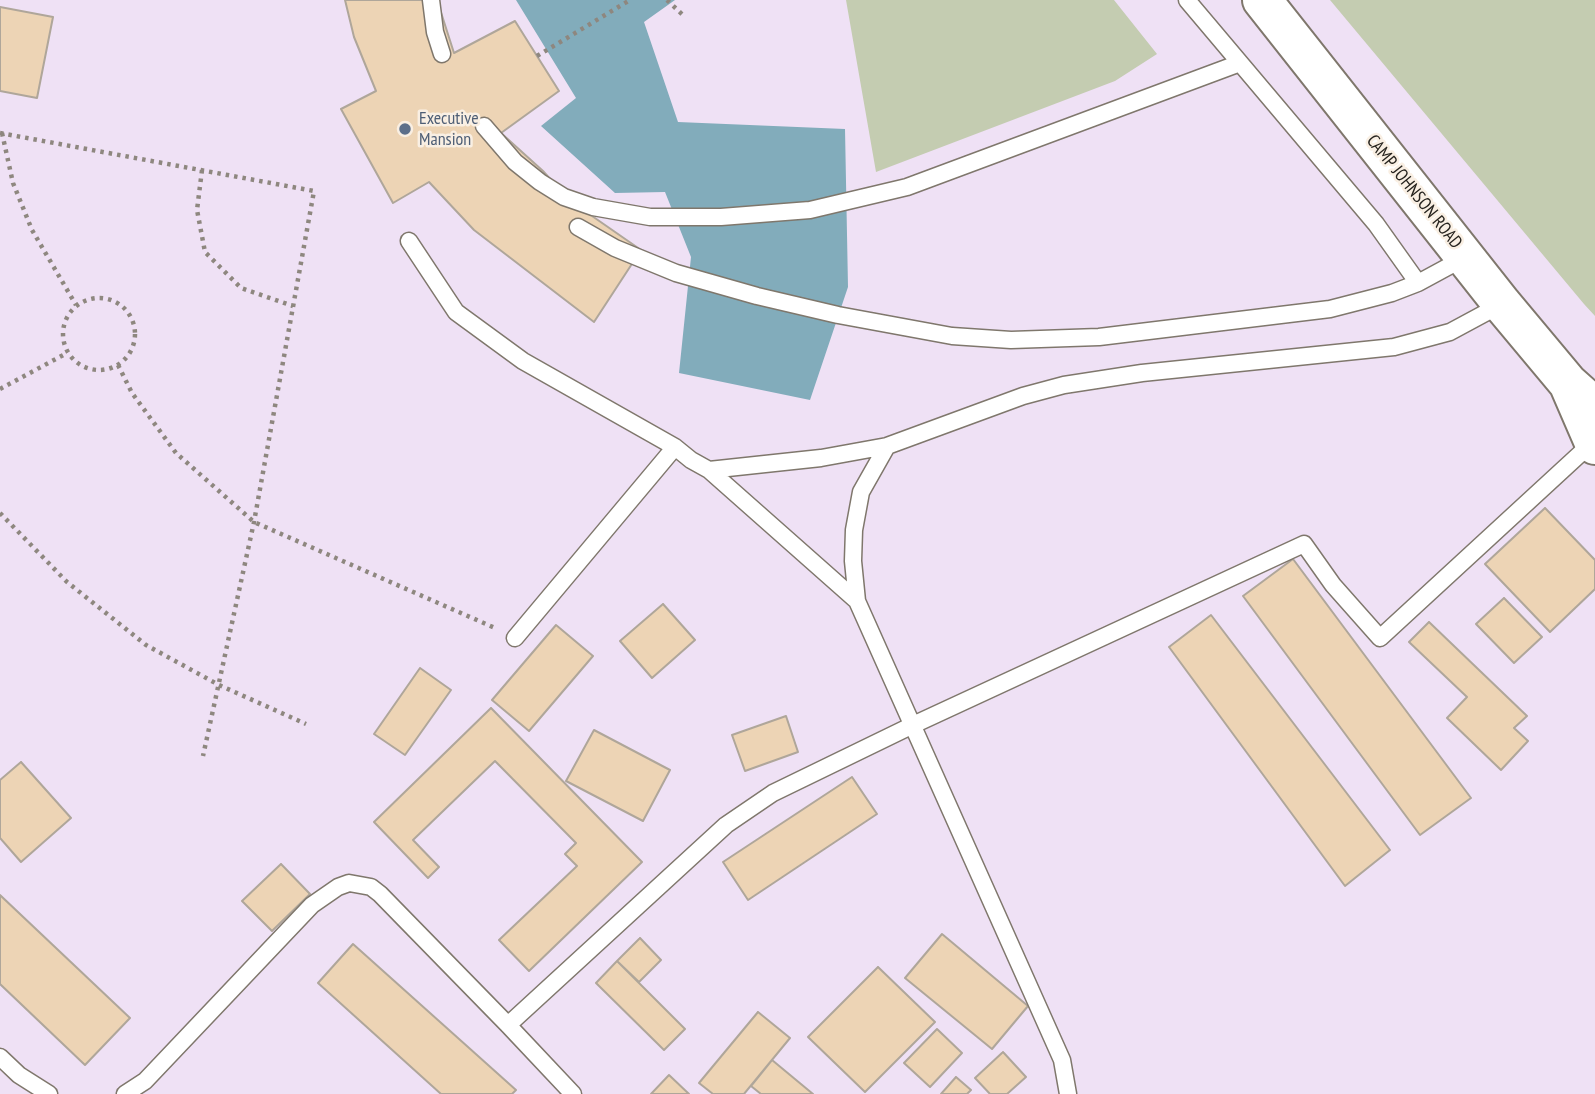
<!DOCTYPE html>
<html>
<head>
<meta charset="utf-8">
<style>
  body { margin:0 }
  canvas { display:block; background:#f9efe3 }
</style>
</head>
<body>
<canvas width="1595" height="1094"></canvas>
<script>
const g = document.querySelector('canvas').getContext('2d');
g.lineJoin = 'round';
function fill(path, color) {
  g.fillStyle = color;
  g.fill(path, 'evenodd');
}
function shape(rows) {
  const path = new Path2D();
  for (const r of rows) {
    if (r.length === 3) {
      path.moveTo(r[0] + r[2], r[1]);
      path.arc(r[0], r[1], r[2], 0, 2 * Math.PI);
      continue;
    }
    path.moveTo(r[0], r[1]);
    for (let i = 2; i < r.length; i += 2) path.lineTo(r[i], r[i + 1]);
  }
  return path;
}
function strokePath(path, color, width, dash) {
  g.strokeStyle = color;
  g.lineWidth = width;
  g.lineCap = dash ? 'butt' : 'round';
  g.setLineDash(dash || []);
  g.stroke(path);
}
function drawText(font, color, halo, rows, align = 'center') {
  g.font = font + ' "PT Sans Narrow",sans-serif';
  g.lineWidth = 5;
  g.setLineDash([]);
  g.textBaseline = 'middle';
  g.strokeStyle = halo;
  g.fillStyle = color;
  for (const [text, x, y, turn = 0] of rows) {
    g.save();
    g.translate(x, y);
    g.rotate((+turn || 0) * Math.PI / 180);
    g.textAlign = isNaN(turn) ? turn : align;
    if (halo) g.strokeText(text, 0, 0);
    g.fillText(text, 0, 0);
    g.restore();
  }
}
fill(shape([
  [0,0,1595,0,1595,1094,0,1094]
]), '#efe1f5');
fill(shape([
  [846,0,1114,0,1157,54,1115,81,876,172],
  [1330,0,1595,0,1595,316,1584,304]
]), '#c4ccb1');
fill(shape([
  [516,0,675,0,644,22,678,122,845,129,848,287,810,400,679,373,691,257,665,192,615,193,541,126,576,98]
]), '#82acbb');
const building = shape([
  [345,0,437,0,454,53,515,21,559,91,501,133,543,171,569,200,641,250,594,322,474,230,429,182,393,203,341,109,376,91,354,37,345,0],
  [0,7,53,17,37,98,0,91,0,7],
  [1545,508,1595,560,1595,589,1550,632,1485,564,1545,508],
  [1293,559,1471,798,1420,835,1243,596,1293,559],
  [1504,598,1542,637,1514,663,1476,624,1504,598],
  [663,604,695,640,652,678,620,641,663,604],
  [1211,615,1390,850,1345,886,1169,647,1211,615],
  [1429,622,1527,716,1514,728,1528,741,1501,770,1447,718,1467,697,1409,642,1429,622],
  [556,625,593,656,529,731,492,700,556,625],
  [420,668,451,690,405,755,374,734,420,668],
  [491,708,642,862,529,971,499,940,577,866,565,854,576,843,495,761,413,840,439,867,428,878,374,822,491,708],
  [786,716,798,752,745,771,732,735,786,716],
  [594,730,670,770,643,821,566,781,594,730],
  [21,762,71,818,21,862,0,838,0,780,21,762],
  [852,777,877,814,748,900,723,862,852,777],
  [281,864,310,894,272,931,242,901,281,864],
  [0,895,130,1018,85,1065,0,984,0,895],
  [942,934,1028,1006,992,1049,905,978,942,934],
  [640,938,661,960,639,982,617,961,640,938],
  [353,944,516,1090,512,1094,441,1094,318,983,353,944],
  [617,961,685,1029,664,1050,596,983,617,961],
  [878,967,935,1022,865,1092,808,1037,878,967],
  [758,1012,790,1038,744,1094,713,1094,699,1083,758,1012],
  [937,1029,962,1053,930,1087,904,1063,937,1029],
  [1003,1052,1026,1077,1007,1094,990,1094,975,1078,1003,1052],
  [772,1060,813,1094,761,1094,751,1086,772,1060],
  [669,1075,689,1094,651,1094,669,1075],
  [956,1077,971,1090,967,1094,941,1094,956,1077]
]);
fill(building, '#edd4b5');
strokePath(building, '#afa69a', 2);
const service = shape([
  [431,0,435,32,442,54],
  [1187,0,1376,224,1418,283],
  [484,126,515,162,540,182,564,197,593,207,650,217,721,217,810,210,907,187,1240,63],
  [578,227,615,248,676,273,757,296,838,315,952,336,1011,340,1099,337,1330,309,1392,293,1418,283,1466,257],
  [409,241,456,312,523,361,675,447,691,460,709,470,821,458,887,446,1023,396,1064,385,1142,373,1394,347,1450,332,1502,304],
  [887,446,861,492,854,530,853,561,857,601,1062,1060,1068,1094],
  [709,470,857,601],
  [515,638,675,447],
  [508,1025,726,825,773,793,913,725,1304,544,1333,585,1380,638,1593,442],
  [0,1057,19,1075,49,1094],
  [125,1094,145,1081,312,905,338,887,349,883,371,887,380,894,508,1025,573,1094]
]);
const secondary = shape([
  [1262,0,1502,304,1568,383,1595,407],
  [1569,385,1595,445]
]);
strokePath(service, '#7f776c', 19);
strokePath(secondary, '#7f776c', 42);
strokePath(shape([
  [667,0,685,17],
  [537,56,630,0],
  [0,133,314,191,254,522,203,756],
  [2,133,13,183,32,230,76,305],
  [202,170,197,210,205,252,241,288,293,306],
  [99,334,36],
  [118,365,132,393,176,453,254,522,495,628],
  [0,389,67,353],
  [0,513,67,582,146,645,219,685,306,724]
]), '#8e877f', 4.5, [3.5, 5]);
strokePath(service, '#fff', 16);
strokePath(secondary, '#fff', 38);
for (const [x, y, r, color] of [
  [405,129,7,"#5c6f8a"]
]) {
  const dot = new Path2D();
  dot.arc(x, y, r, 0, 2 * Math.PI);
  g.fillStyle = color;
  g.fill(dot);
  strokePath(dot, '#f9efe3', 2.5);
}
drawText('18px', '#4e5e75', '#f9efe3', [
  ["Executive",419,119],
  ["Mansion",419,140]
], 'left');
drawText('18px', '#26231e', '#f9efe3', [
  ["CAMP JOHNSON ROAD",1414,192,51]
]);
</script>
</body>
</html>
